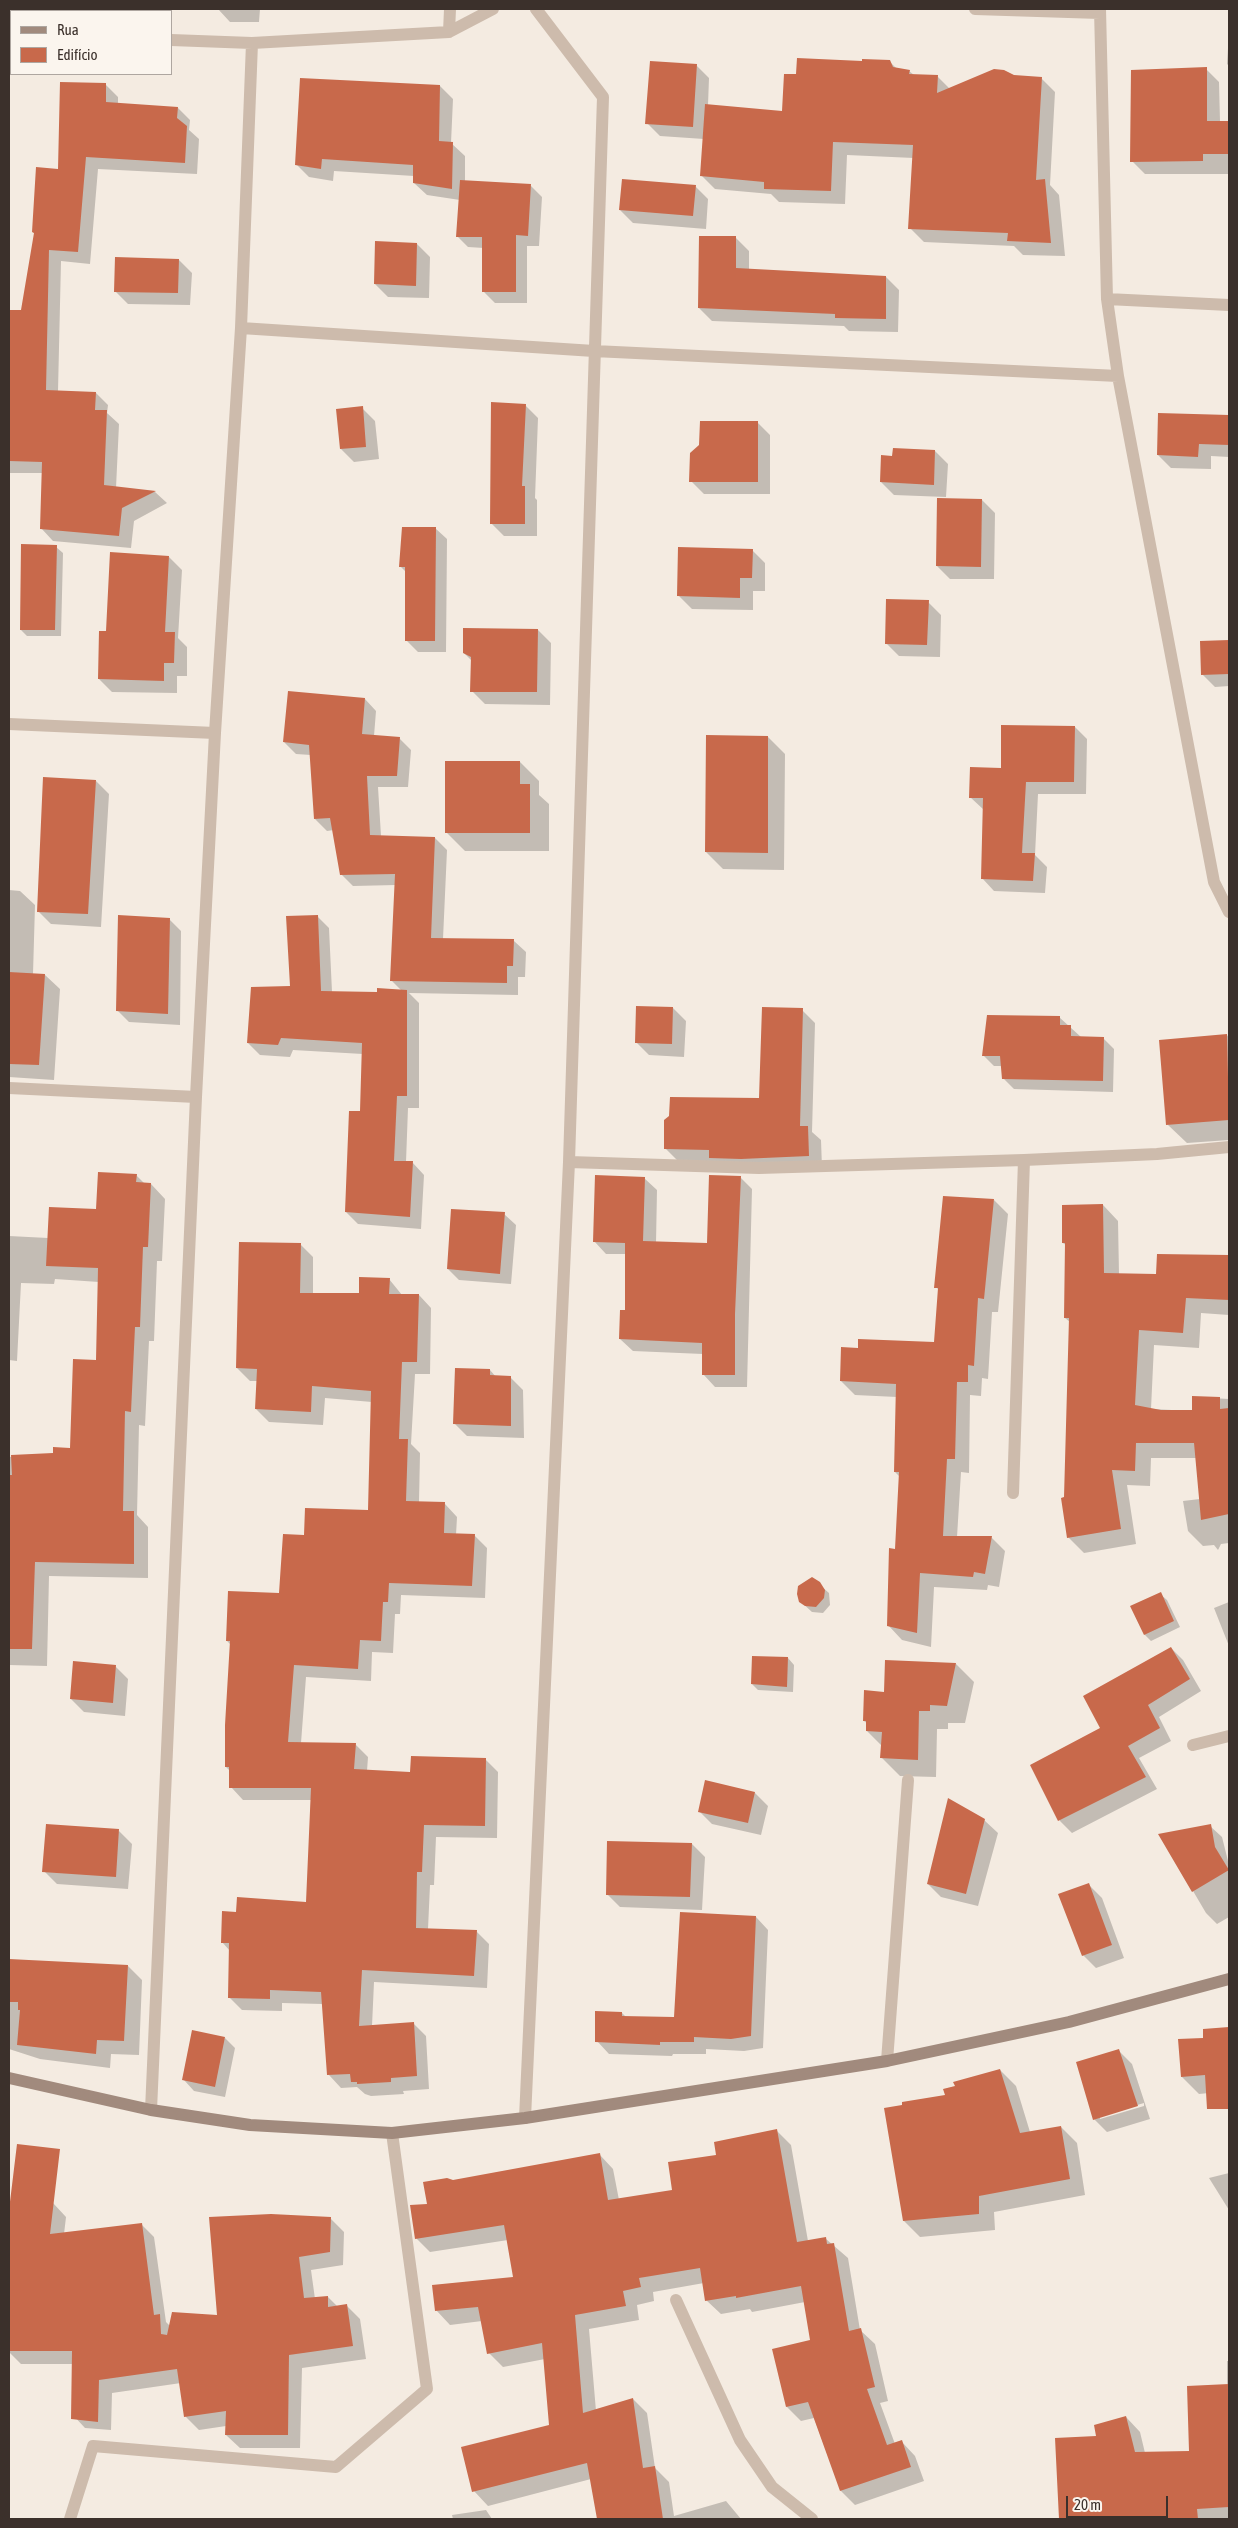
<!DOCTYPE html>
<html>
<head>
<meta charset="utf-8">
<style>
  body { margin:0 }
  #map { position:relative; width:1238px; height:2528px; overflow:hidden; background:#f4ebe1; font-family:"Asap Condensed",sans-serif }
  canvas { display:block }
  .frame { position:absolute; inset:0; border:10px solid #3b302b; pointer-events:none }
  .legend { position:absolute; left:10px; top:10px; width:162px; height:65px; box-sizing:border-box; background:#fbf5ee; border:1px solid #aea6a0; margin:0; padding:6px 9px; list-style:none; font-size:15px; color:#3b302b }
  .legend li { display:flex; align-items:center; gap:10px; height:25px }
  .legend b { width:25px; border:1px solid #aea6a0 }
  .scale { position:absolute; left:1066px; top:2496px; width:102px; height:22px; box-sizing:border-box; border:2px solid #3b302b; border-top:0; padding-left:6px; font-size:15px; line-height:18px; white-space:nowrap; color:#3b302b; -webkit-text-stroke:4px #fbf5ee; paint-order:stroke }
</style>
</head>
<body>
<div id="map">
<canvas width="1238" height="2528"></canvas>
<div class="frame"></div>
<ul class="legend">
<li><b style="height:6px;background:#a18a7d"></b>Rua</li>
<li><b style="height:14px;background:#c8694b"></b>Edifício</li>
</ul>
<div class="scale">20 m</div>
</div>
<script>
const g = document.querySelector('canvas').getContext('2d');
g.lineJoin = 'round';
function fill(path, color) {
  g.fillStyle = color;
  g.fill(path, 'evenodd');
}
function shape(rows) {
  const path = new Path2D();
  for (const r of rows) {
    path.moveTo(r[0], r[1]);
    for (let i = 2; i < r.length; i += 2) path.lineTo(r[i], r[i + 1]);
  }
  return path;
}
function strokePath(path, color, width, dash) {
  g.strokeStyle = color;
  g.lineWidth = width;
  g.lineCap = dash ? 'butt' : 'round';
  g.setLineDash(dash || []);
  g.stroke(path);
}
fill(shape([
  [218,9,260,9,259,22,230,22],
  [1229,32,1229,66,1227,64],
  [889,61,897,69,909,71,914,75,938,77,950,89,1013,76,1041,78,1055,92,1050,185,1059,195,1065,256,1023,255,1014,246,924,242,910,228,914,158,847,155,845,204,779,202,771,194,715,189,701,175,704,139,660,136,647,123,696,65,709,78,708,105,783,112,797,76,863,63],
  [1206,69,1219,82,1220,121,1229,121,1229,174,1145,174,1132,161],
  [106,85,118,97,118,104,178,108,190,120,189,130,199,139,197,174,98,169,90,264,61,261,58,391,96,393,108,405,107,413,119,424,116,488,155,492,167,503,134,521,131,548,53,541,41,528,43,473,9,473,9,311,22,311,35,234,33,232,60,170],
  [440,86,453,99,451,143,465,156,465,182,531,186,542,197,539,246,527,246,527,303,495,303,484,292,484,248,468,247,457,236,460,200,427,195,414,183,414,176,334,171,333,181,309,177,297,165],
  [695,186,708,199,706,229,633,223,620,210],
  [736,238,749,251,749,270,886,277,899,290,898,332,849,331,844,326,712,321,699,308],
  [417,244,430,257,429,298,388,297,375,284],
  [179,260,192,273,190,305,128,304,115,291],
  [525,405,538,418,535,498,537,500,537,536,504,536,491,523],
  [362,408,375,421,379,459,354,462,341,449],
  [1159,414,1229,417,1229,457,1211,456,1211,469,1171,468,1158,455],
  [757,422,770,435,770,494,704,494,691,481],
  [935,451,948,464,946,497,894,495,881,482,893,457],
  [982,500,995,513,994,579,950,579,937,566],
  [435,528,447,539,446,652,418,652,406,640,406,572,400,566],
  [56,547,63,553,61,636,27,636,21,630],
  [752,550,765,563,765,591,753,591,753,610,692,609,679,596],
  [169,557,182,570,178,638,187,647,187,676,177,676,177,693,112,692,99,679,107,633],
  [928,602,941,615,940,657,899,656,886,643],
  [538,630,551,643,550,705,485,704,472,691,472,661,464,653],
  [1201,642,1229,642,1229,686,1215,687,1202,674],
  [365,699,376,711,374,736,399,738,411,750,408,787,378,787,381,836,435,838,447,850,443,939,514,941,526,952,525,977,518,977,518,995,409,993,419,1003,419,1108,408,1108,406,1162,412,1162,424,1175,421,1229,358,1224,346,1212,361,1113,363,1054,293,1050,290,1057,260,1055,248,1043,291,987,317,916,329,928,332,992,379,993,402,991,392,981,396,885,353,886,341,874,334,830,327,831,315,819,311,755,296,754,284,742],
  [1075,727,1087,739,1086,794,1038,794,1035,855,1047,867,1045,893,994,891,982,878,984,810,970,797,1002,769],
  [768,737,785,754,784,870,723,869,706,852],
  [520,762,539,781,539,795,549,804,549,851,465,851,446,832],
  [96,781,109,794,101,927,51,924,38,911],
  [9,890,20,891,35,905,33,974,45,975,60,989,54,1080,9,1077],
  [169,919,181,931,180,1025,129,1022,117,1010],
  [673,1008,686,1021,684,1057,649,1055,636,1042],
  [802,1010,815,1023,812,1132,821,1140,822,1168,678,1161,665,1148,670,1116,760,1099],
  [1059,1017,1081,1037,1103,1038,1114,1049,1113,1092,1014,1089,1003,1078,1002,1066,994,1066,983,1055],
  [1227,1035,1229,1038,1229,1140,1187,1143,1168,1125],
  [136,1175,145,1184,151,1184,165,1199,162,1261,157,1261,154,1341,149,1341,145,1426,139,1425,137,1515,148,1527,148,1578,49,1576,47,1666,9,1665,9,1457,54,1454,71,1449,98,1361,99,1282,55,1279,54,1284,21,1283,17,1361,9,1360,9,1236,48,1238,97,1210],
  [740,1177,752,1189,747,1387,715,1387,703,1374,703,1354,633,1351,620,1339,626,1311,626,1254,606,1254,594,1241,644,1178,657,1190,656,1243,708,1245],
  [994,1200,1008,1214,998,1312,992,1312,988,1379,982,1378,981,1396,970,1395,969,1473,961,1472,957,1537,991,1537,1005,1551,999,1587,988,1585,987,1590,934,1587,931,1647,902,1640,888,1625,896,1550,900,1477,895,1472,897,1397,855,1395,841,1381,859,1349,935,1343,939,1290,936,1287],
  [1103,1205,1118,1221,1119,1274,1157,1276,1158,1255,1229,1257,1229,1315,1201,1313,1199,1348,1154,1345,1151,1409,1193,1411,1193,1397,1229,1399,1229,1543,1221,1544,1218,1550,1214,1545,1203,1546,1188,1531,1183,1501,1200,1499,1197,1458,1151,1458,1150,1486,1127,1485,1136,1544,1084,1553,1068,1537,1065,1499,1070,1322,1065,1318,1067,1246,1063,1243],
  [504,1214,516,1225,511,1284,459,1280,448,1269],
  [301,1245,313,1257,313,1294,361,1294,389,1279,402,1295,419,1295,431,1308,430,1374,415,1374,411,1444,420,1453,419,1502,445,1504,457,1517,456,1535,474,1535,487,1548,485,1598,401,1595,400,1614,395,1614,393,1653,372,1652,371,1681,306,1677,301,1743,355,1744,368,1757,367,1771,411,1773,485,1759,498,1772,497,1838,436,1837,434,1885,430,1885,428,1929,476,1931,489,1944,487,1988,374,1982,372,2026,413,2023,426,2036,429,2089,403,2091,404,2094,371,2096,365,2094,357,2087,341,2088,329,2075,323,2004,282,2003,282,2011,242,2010,229,1997,230,1951,222,1942,237,1913,307,1903,311,1800,243,1800,231,1787,230,1771,226,1767,231,1645,227,1641,280,1595,305,1536,369,1511,372,1402,325,1398,323,1425,269,1422,256,1409,258,1381,250,1381,237,1368],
  [490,1370,496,1377,510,1377,523,1390,524,1438,467,1436,454,1423],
  [822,1587,829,1593,830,1605,823,1613,812,1612,800,1601],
  [1160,1594,1167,1600,1180,1627,1151,1641,1145,1635,1132,1606],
  [1229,1602,1229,1646,1214,1608],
  [1171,1648,1183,1660,1201,1691,1159,1717,1171,1741,1139,1758,1157,1789,1072,1833,1060,1821,1031,1765,1102,1729],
  [788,1658,794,1665,793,1692,758,1690,752,1684],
  [956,1664,974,1682,965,1723,948,1723,948,1729,937,1729,936,1777,900,1776,882,1758,882,1746,867,1731,868,1724,864,1721,885,1693],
  [115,1666,128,1679,125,1716,84,1712,71,1699],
  [755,1793,768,1806,761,1835,712,1824,699,1811],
  [984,1820,998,1833,978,1906,941,1897,928,1884],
  [1210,1826,1222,1837,1229,1865,1229,1917,1217,1924,1206,1913,1160,1835],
  [119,1831,132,1844,128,1889,57,1884,44,1871],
  [692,1844,705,1857,702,1910,620,1907,607,1894],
  [1089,1885,1102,1898,1124,1958,1096,1968,1083,1955],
  [756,1917,768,1930,763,2048,744,2051,706,2049,706,2054,673,2054,672,2056,609,2054,597,2041,622,2013,626,2017,675,2018],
  [128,1966,142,1980,139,2055,111,2054,110,2068,40,2059,9,2049,9,1998,34,1999],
  [1229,2028,1229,2091,1199,2094,1182,2077,1204,2039,1204,2030],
  [225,2038,235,2048,225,2097,194,2091,184,2080],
  [1119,2051,1132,2064,1150,2119,1107,2132,1094,2119],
  [1144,2103,1144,2106,1100,2119,1100,2116],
  [1000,2070,1016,2086,1030,2132,1061,2127,1077,2143,1085,2195,994,2212,995,2230,920,2237,904,2221,903,2106,947,2096],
  [776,2130,791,2145,808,2241,826,2239,848,2258,860,2330,875,2344,888,2401,880,2403,895,2444,901,2441,915,2456,924,2481,855,2505,841,2491,814,2418,801,2421,787,2407,773,2350,811,2341,805,2302,752,2312,750,2309,721,2314,706,2300,704,2283,653,2292,654,2301,637,2305,639,2320,589,2329,596,2411,633,2399,647,2413,655,2468,669,2482,674,2516,726,2501,741,2519,614,2519,610,2506,591,2479,488,2506,474,2491,550,2426,545,2359,503,2367,489,2353,482,2321,450,2325,436,2310,514,2278,508,2240,430,2252,416,2238,428,2206,453,2182,599,2154,613,2169,619,2200,674,2191,717,2156],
  [1229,2173,1229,2210,1209,2178],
  [12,2195,53,2203,66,2217,64,2234,141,2224,154,2237,166,2322,170,2326,218,2316,330,2218,344,2232,343,2265,311,2270,315,2299,328,2297,338,2307,347,2306,360,2319,366,2359,302,2368,300,2448,240,2448,226,2435,226,2426,199,2430,186,2417,181,2383,112,2393,111,2430,85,2428,72,2414,73,2364,21,2364,9,2352,9,2220],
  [1227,2361,1229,2361,1229,2519,1060,2519,1056,2439,1098,2437,1126,2417,1140,2432,1145,2453,1191,2452,1227,2386],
  [486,2510,492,2519,453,2519,452,2515]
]), '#0003');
fill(shape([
  [797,58,862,61,862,59,890,60,893,67,910,70,909,74,938,75,937,93,994,69,1004,70,1014,75,1042,77,1036,180,1045,179,1051,243,1007,241,1008,233,908,229,913,145,833,142,831,191,764,189,764,182,700,176,705,104,782,111,784,74,796,74],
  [650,61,697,64,693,127,645,124],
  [1207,67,1207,121,1229,121,1229,154,1203,154,1203,161,1130,162,1131,70],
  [300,78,440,85,439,141,453,142,452,189,413,183,413,165,322,159,321,169,295,165],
  [60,82,106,83,106,102,178,107,177,118,187,126,185,163,86,157,78,252,49,250,46,390,96,392,95,410,107,410,104,485,156,491,122,508,119,536,40,529,42,462,9,461,9,310,21,310,34,233,32,232,36,167,58,169],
  [622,179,696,185,693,216,619,210],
  [460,180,531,184,528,236,516,235,516,292,482,292,482,237,456,237],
  [699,236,736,236,736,268,886,276,886,319,835,318,835,314,698,308],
  [375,241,417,243,416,286,374,284],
  [115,257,179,259,178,293,114,292],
  [491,402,526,404,522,486,525,486,525,524,490,524],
  [363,406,366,447,340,449,336,409],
  [1158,413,1229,415,1229,445,1199,444,1198,457,1157,455],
  [700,421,758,421,758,482,689,482,690,453,699,445],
  [893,448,935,450,934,485,880,482,881,455,892,456],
  [937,498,982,499,981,567,936,566],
  [402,527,436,527,435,641,405,641,405,567,399,567],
  [21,544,57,545,55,630,20,630],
  [678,547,753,549,752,578,740,578,740,598,677,596],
  [110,552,169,556,165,632,175,632,174,663,164,663,164,681,98,679,99,631,106,631],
  [886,599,929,600,927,645,885,644],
  [463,628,538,629,537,692,470,692,471,657,463,653],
  [1229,640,1229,674,1201,675,1200,641],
  [288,691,365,698,362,734,400,737,397,776,367,776,370,835,435,837,431,938,514,939,513,966,507,966,507,983,390,981,395,874,340,875,330,818,314,819,309,745,283,742],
  [1001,725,1075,726,1074,782,1026,782,1022,853,1035,853,1033,881,981,879,983,798,969,798,970,767,1001,768],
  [706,735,768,736,768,853,705,852],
  [445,761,520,761,520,784,530,784,530,833,445,833],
  [43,777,96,780,88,914,37,912],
  [118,915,170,918,168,1014,116,1011],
  [318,915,321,991,377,992,377,988,407,990,407,1096,397,1096,394,1161,413,1161,410,1217,345,1212,349,1111,360,1111,362,1043,281,1038,278,1045,247,1043,251,987,290,986,286,916],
  [9,972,45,974,39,1065,9,1064],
  [636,1006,673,1007,672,1044,635,1043],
  [762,1007,803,1008,800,1126,808,1126,809,1156,741,1159,709,1158,709,1150,664,1149,664,1120,669,1116,670,1097,759,1098],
  [987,1015,1060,1016,1060,1025,1071,1025,1071,1036,1104,1037,1103,1081,1002,1079,1000,1056,982,1056],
  [1227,1034,1229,1120,1166,1125,1159,1040],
  [98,1172,137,1174,136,1182,151,1183,148,1247,143,1247,140,1327,135,1327,131,1412,125,1411,123,1511,134,1511,134,1564,35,1562,32,1649,9,1649,9,1475,12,1475,11,1455,53,1453,53,1447,70,1448,73,1359,96,1360,98,1268,46,1266,49,1207,96,1209],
  [595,1175,645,1177,643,1241,707,1243,709,1175,741,1176,735,1314,735,1375,702,1375,702,1343,619,1339,620,1310,625,1310,625,1243,593,1242],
  [943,1196,994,1199,984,1299,978,1298,974,1366,968,1365,968,1382,957,1382,955,1459,947,1459,943,1536,992,1536,985,1574,974,1572,973,1577,920,1573,917,1633,887,1626,889,1548,895,1549,899,1472,894,1472,896,1384,840,1381,841,1347,858,1348,858,1339,934,1342,938,1288,934,1288],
  [1103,1204,1104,1273,1156,1274,1157,1254,1229,1255,1229,1300,1186,1298,1183,1333,1139,1330,1135,1405,1161,1410,1192,1410,1192,1396,1220,1397,1220,1409,1229,1408,1229,1514,1201,1520,1194,1443,1136,1443,1135,1471,1112,1470,1121,1529,1067,1538,1061,1498,1064,1497,1069,1318,1064,1318,1065,1243,1062,1243,1062,1205],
  [451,1209,505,1212,500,1274,447,1269],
  [239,1242,301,1243,300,1293,359,1293,359,1277,390,1278,389,1294,419,1294,417,1362,402,1362,399,1439,408,1439,406,1501,445,1502,444,1533,475,1534,472,1586,389,1583,388,1602,383,1602,381,1641,360,1640,358,1669,294,1665,288,1742,356,1743,354,1769,410,1772,411,1756,486,1758,485,1826,424,1825,422,1872,417,1872,416,1928,477,1930,474,1976,362,1970,359,2026,414,2022,417,2076,391,2078,391,2082,357,2084,357,2082,351,2082,350,2074,327,2075,321,1992,270,1990,270,1999,228,1998,229,1943,221,1943,222,1911,236,1912,237,1897,306,1902,311,1788,229,1788,229,1767,225,1767,225,1725,230,1641,226,1641,228,1591,279,1593,283,1534,304,1535,305,1508,368,1510,371,1391,312,1386,311,1412,255,1409,257,1369,236,1368],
  [455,1368,490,1369,490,1375,511,1376,511,1426,453,1424],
  [812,1577,820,1582,825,1590,824,1598,816,1607,805,1606,799,1602,797,1594,798,1586],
  [1161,1592,1174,1621,1144,1635,1130,1606],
  [1171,1647,1190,1679,1148,1705,1160,1728,1128,1746,1146,1777,1058,1821,1030,1765,1100,1728,1083,1696],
  [752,1656,788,1657,787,1687,751,1684],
  [885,1660,956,1663,947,1706,930,1705,930,1711,919,1711,918,1760,880,1758,882,1732,866,1731,866,1721,863,1721,864,1690,884,1692],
  [73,1661,116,1665,113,1703,70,1699],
  [705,1780,755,1792,748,1823,698,1812],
  [948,1798,985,1819,966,1894,927,1884],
  [46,1824,119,1829,116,1877,42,1872],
  [1211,1824,1215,1847,1229,1870,1192,1892,1158,1834],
  [607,1841,692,1843,690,1897,606,1895],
  [1089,1883,1112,1945,1082,1956,1058,1894],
  [680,1912,756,1916,751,2036,731,2039,694,2037,694,2042,660,2042,660,2045,595,2042,595,2011,622,2012,622,2016,674,2017],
  [9,1959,128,1965,124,2041,97,2040,96,2054,17,2045,20,2010,18,2010,18,2002,9,2002],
  [1229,2027,1229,2109,1207,2109,1205,2075,1181,2077,1178,2039,1203,2038,1203,2029],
  [192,2030,225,2037,215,2087,182,2080],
  [1119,2049,1138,2106,1093,2120,1076,2062],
  [1000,2069,1020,2133,1061,2126,1070,2179,979,2196,979,2214,903,2221,884,2108,902,2105,902,2102,945,2095,943,2089,955,2086,953,2082],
  [777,2129,797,2242,826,2237,827,2244,834,2243,849,2331,861,2328,875,2387,867,2389,887,2445,902,2440,911,2467,840,2491,808,2402,786,2407,772,2349,810,2340,801,2286,736,2298,736,2296,705,2301,700,2268,639,2278,641,2287,623,2291,626,2306,575,2315,583,2413,633,2398,643,2468,655,2466,663,2519,597,2519,587,2463,472,2492,461,2447,549,2425,542,2343,487,2354,478,2307,435,2311,432,2285,513,2277,504,2225,415,2239,410,2205,427,2204,423,2182,447,2178,453,2180,600,2153,608,2200,672,2190,668,2162,716,2155,714,2142],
  [17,2144,60,2149,50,2234,142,2223,154,2315,160,2314,161,2334,167,2335,172,2312,217,2315,209,2217,271,2214,331,2217,330,2252,299,2257,304,2298,328,2296,328,2307,347,2304,353,2346,289,2355,288,2435,225,2435,226,2411,184,2417,177,2369,99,2380,98,2422,71,2419,72,2351,9,2351,9,2210],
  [1229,2384,1229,2507,1197,2509,1198,2519,1059,2519,1055,2438,1096,2436,1094,2425,1126,2416,1135,2452,1189,2451,1187,2386]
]), '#c8694b');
strokePath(shape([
  [975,9,1100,13],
  [1100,9,1107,299,1118,376,1214,882,1229,912],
  [449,32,450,9],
  [9,34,11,34],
  [171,40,252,43,449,32,493,9],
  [1107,299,1229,305],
  [241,328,594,351,1118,376],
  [9,724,215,733],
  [9,1088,196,1097],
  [569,1162,759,1168,1024,1160,1157,1154,1229,1147],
  [1013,1493,1024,1160],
  [1193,1745,1229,1736],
  [887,2061,908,1780],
  [151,2110,196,1097,215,733,241,328,252,43],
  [525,2118,569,1162,603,97,536,9],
  [676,2300,740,2440,772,2487,812,2519],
  [70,2519,93,2446,336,2467,427,2389,392,2133]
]), '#cdbbac', 12);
strokePath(shape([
  [9,2078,151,2110,250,2125,392,2133,525,2118,887,2061,1069,2022,1229,1979]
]), '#a18a7d', 12);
</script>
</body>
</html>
